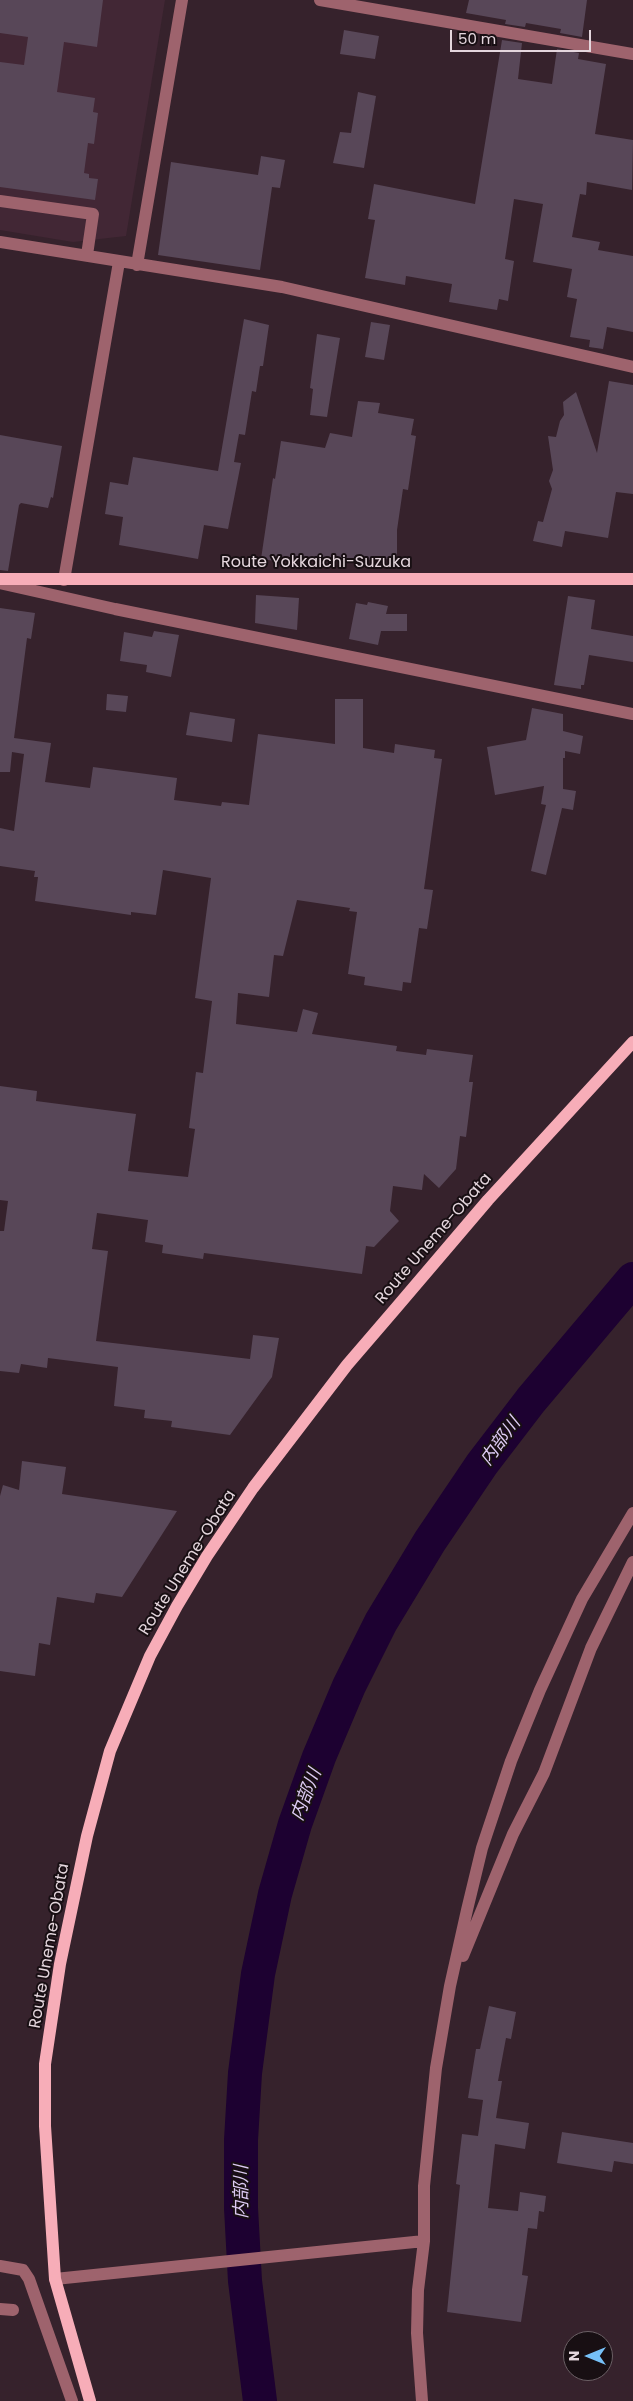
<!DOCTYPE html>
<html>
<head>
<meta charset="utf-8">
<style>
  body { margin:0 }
  #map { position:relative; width:633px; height:2401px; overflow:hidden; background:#36222c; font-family:Poppins,sans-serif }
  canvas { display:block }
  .north { position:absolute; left:563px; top:2331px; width:50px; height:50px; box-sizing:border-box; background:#180f13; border:1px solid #6a5f64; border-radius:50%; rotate:270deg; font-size:14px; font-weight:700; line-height:20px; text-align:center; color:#e4d6dd }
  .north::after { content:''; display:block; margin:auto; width:18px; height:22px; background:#76c0f7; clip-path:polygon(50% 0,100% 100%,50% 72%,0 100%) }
  .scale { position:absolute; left:450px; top:30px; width:141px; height:22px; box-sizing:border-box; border:2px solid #e4d6dd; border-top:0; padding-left:6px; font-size:15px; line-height:18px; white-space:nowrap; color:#e4d6dd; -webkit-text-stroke:4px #180f13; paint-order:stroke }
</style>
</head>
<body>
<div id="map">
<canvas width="633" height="2401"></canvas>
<div class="north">N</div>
<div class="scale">50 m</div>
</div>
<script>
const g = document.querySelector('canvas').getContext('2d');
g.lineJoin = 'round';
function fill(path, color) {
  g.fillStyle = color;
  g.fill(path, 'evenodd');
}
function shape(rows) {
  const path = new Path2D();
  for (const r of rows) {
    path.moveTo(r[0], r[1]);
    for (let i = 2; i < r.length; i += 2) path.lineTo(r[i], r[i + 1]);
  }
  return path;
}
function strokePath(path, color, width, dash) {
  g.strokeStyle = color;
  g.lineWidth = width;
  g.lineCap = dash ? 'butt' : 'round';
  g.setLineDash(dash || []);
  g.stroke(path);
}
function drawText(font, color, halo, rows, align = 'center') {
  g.font = font + ' Poppins,"Noto Sans JP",sans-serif';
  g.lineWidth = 4;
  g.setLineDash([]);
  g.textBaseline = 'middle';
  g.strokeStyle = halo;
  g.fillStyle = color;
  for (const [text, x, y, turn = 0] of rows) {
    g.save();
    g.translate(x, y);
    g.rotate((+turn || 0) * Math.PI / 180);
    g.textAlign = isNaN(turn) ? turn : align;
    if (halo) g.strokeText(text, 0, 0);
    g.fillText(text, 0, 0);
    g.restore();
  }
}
fill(shape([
  [0,0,165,0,126,236,73,242,0,230]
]), '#422735');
strokePath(shape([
  [260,2401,245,2281,241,2208,241,2140,245,2073,258,1974,275,1894,295,1824,319,1757,349,1686,381,1622,430,1541,482,1464,531,1400,633,1279]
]), '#1d0131', 34);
fill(shape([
  [0,0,103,0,97,47,64,42,57,92,95,98,93,112,98,113,94,144,88,143,84,173,89,174,89,178,98,179,95,200,0,187,0,62,24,65,28,37,0,33],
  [469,0,587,0,582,37,560,33,561,29,526,23,525,27,505,24,506,20,466,13],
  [344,30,379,36,375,59,340,54],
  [502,40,522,43,518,79,552,84,557,49,579,53,578,59,606,64,595,134,633,140,632,190,587,182,586,195,580,194,572,237,600,242,598,250,633,256,633,332,607,327,603,349,589,347,590,340,570,337,577,299,567,297,572,269,533,262,543,204,514,199,505,259,514,261,508,301,499,299,497,310,449,302,452,284,406,276,405,285,365,278,375,220,368,219,374,184,475,204],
  [358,92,376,96,364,168,333,163,340,132,351,133],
  [261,156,285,160,280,188,272,187,260,270,158,255,171,162,258,175],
  [244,319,269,325,263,366,260,366,256,392,252,391,245,435,239,434,234,462,241,463,228,529,204,525,198,559,119,545,123,517,105,514,110,482,128,485,133,457,218,471],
  [371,322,390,325,384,360,365,357],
  [317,334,340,338,327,417,310,415,313,389,310,388],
  [609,381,633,385,633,494,616,492,608,538,565,531,562,547,533,541,538,521,543,522,552,489,549,481,553,470,548,436,556,437,560,421,564,415,563,402,576,392,597,453],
  [358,401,380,403,378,413,414,419,411,435,416,436,408,490,403,489,397,530,397,559,362,560,362,562,308,558,308,560,284,556,283,562,261,559,273,478,275,479,281,441,325,448,330,433,352,437],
  [0,435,62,446,53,498,51,497,48,508,21,503,19,505,8,571,0,570],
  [256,595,299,598,297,630,255,623],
  [568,596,595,600,591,629,633,636,633,662,589,655,584,685,581,685,581,689,554,685],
  [368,602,388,606,386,614,407,614,407,631,381,631,378,645,349,639,356,603,367,605],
  [0,608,35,613,31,639,27,638,14,738,51,743,45,782,90,788,93,767,177,778,174,800,221,806,222,802,249,805,258,734,335,744,335,699,363,699,363,748,394,753,395,744,435,750,434,758,442,759,424,889,433,890,427,929,419,928,411,983,403,982,402,991,364,985,365,977,348,974,357,912,349,911,350,908,297,900,283,956,274,955,269,997,238,993,236,1024,297,1032,303,1009,318,1013,312,1034,397,1046,396,1051,426,1055,427,1049,473,1055,469,1082,473,1082,466,1137,460,1136,456,1169,439,1188,424,1174,422,1190,393,1186,390,1211,399,1221,374,1247,366,1246,362,1274,204,1253,203,1259,162,1253,163,1245,145,1242,148,1220,97,1213,92,1249,108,1251,96,1341,250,1359,253,1335,279,1338,272,1377,230,1435,171,1427,172,1421,144,1418,145,1410,114,1406,118,1367,48,1358,47,1368,21,1364,19,1373,0,1371,0,1231,4,1231,8,1201,0,1200,0,1086,37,1091,36,1101,136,1114,128,1171,188,1177,195,1129,189,1128,196,1072,203,1073,212,1001,195,998,211,878,163,870,156,915,131,912,131,915,35,901,38,877,34,877,35,871,0,866,0,828,14,831,24,754,12,752,10,772,0,772],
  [154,631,179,635,171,677,146,672,147,665,120,661,124,632,152,637],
  [107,694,128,696,126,712,106,710],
  [532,708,563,714,563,731,583,736,580,754,565,751,565,758,563,758,563,789,576,791,573,810,562,808,546,875,531,871,546,805,541,804,544,786,495,795,487,747,526,740],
  [190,712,235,719,232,742,186,735],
  [22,1461,66,1467,62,1494,177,1511,122,1597,96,1593,94,1603,57,1597,50,1645,39,1643,35,1676,0,1671,0,1496,3,1485,19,1490],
  [489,2006,516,2012,511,2039,506,2038,498,2081,502,2081,496,2118,529,2123,525,2149,495,2144,488,2208,518,2211,520,2192,546,2196,544,2212,539,2211,537,2229,528,2228,522,2275,528,2276,521,2322,447,2312,460,2185,456,2184,462,2134,478,2136,483,2100,468,2098,476,2049,480,2049],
  [562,2132,633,2143,633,2164,614,2161,612,2172,557,2163]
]), '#584758');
strokePath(shape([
  [320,0,633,54],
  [0,201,93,214,87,255],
  [0,242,282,287,633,367],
  [137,265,182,0],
  [64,580,119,262],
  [0,583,115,609,633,714],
  [463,1956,513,1834,544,1773,591,1648,633,1562],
  [0,2266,23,2270,29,2279,72,2401],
  [55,2279,424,2241],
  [0,2309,13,2310],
  [422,2401,417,2333,418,2290,424,2241,424,2186,436,2068,450,1986,467,1910,482,1848,511,1761,540,1690,582,1599,633,1513]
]), '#9e636d', 12);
strokePath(shape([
  [0,579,633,579],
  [90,2401,55,2279,45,2126,45,2064,60,1964,87,1836,110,1751,150,1656,177,1606,207,1556,253,1488,347,1365,396,1308,488,1200,633,1042]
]), '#f7adb8', 12);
drawText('16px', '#e4d6dd', '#180f13', [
  ["Route Yokkaichi-Suzuka",316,563],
  ["Route Uneme-Obata",434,1239,-49],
  ["Route Uneme-Obata",188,1563,-58],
  ["Route Uneme-Obata",50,1946,-80]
]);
drawText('italic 18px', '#dccaf2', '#180f13', [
  ["内部川",501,1442,-54],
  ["内部川",307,1795,-69],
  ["内部川",242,2192,-90]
]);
</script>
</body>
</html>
